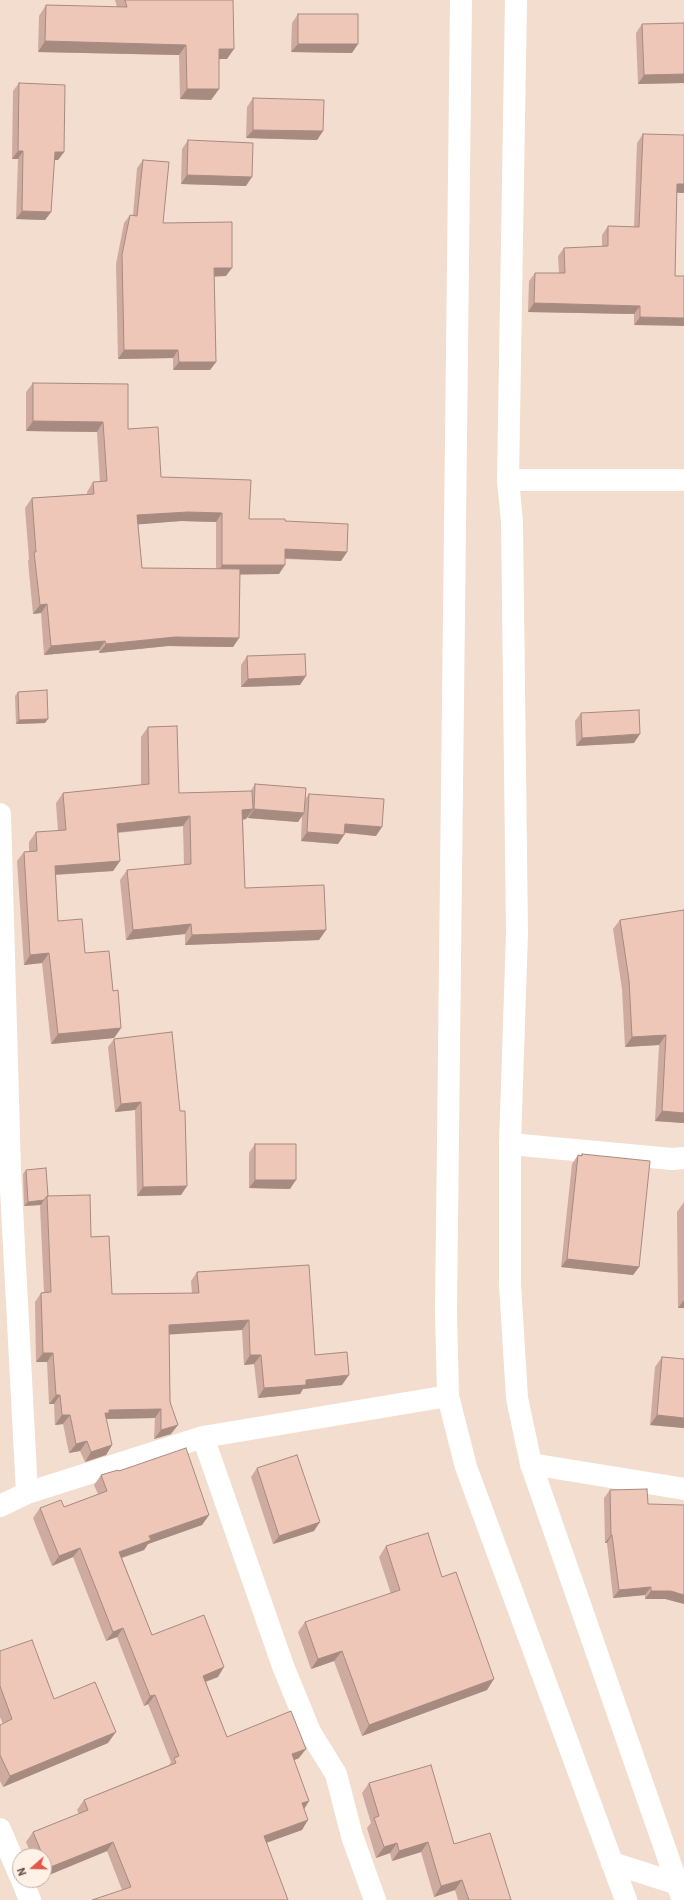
<!DOCTYPE html>
<html>
<head>
<meta charset="utf-8">
<style>
  body { margin:0 }
  #map { position:relative; width:684px; height:1900px; overflow:hidden; background:#fbede0; font-family:"IBM Plex Sans",sans-serif }
  canvas { display:block }
  .north { position:absolute; left:12px; top:1848px; width:40px; height:40px; box-sizing:border-box; background:#fef1e5; border:1px solid #c5b1a6; border-radius:50%; rotate:250deg; font-size:11px; font-weight:700; line-height:16px; text-align:center; color:#705148 }
  .north::after { content:''; display:block; margin:auto; width:14px; height:18px; background:#e25648; clip-path:polygon(50% 0,100% 100%,50% 72%,0 100%) }
</style>
</head>
<body>
<div id="map">
<canvas width="684" height="1900"></canvas>
<div class="north">N</div>
</div>
<script>
const g = document.querySelector('canvas').getContext('2d');
g.lineJoin = 'round';
function fill(path, color) {
  g.fillStyle = color;
  g.fill(path, 'evenodd');
}
function shape(rows) {
  const path = new Path2D();
  for (const r of rows) {
    path.moveTo(r[0], r[1]);
    for (let i = 2; i < r.length; i += 2) path.lineTo(r[i], r[i + 1]);
  }
  return path;
}
function strokePath(path, color, width, dash) {
  g.strokeStyle = color;
  g.lineWidth = width;
  g.lineCap = dash ? 'butt' : 'round';
  g.setLineDash(dash || []);
  g.stroke(path);
}
fill(shape([
  [0,0,684,0,684,1900,0,1900],
  [20,1856,44,1856,44,1880,20,1880]
]), '#f2ddce');
strokePath(shape([
  [508,480,684,480],
  [0,814,10,1170,27,1493],
  [510,1144,672,1159,684,1158],
  [203,1437,283,1666,310,1732,336,1774,352,1836,375,1900],
  [531,1464,684,1489],
  [0,1506,27,1493,203,1437,448,1396],
  [0,1829,20,1876],
  [612,1863,678,1884,684,1884],
  [22,1880,30,1900]
]), '#fff', 22);
strokePath(shape([
  [461,0,446,1312,448,1396,466,1467,626,1900],
  [516,0,508,480,512,522,517,933,510,1144,510,1284,517,1398,531,1464,683,1900]
]), '#fff', 22);
fill(shape([
  [115,0,233,0,227,59,219,59,219,89,211,100,180,99,179,55,38,52,39,16,46,5,117,7],
  [298,14,352,53,291,52,292,23],
  [684,23,684,83,638,84,636,33,642,24],
  [19,83,64,152,58,160,54,160,51,212,45,220,16,219,18,159,12,159,13,91],
  [253,98,323,131,317,140,246,138,247,107],
  [643,134,684,193,676,193,675,276,634,325,634,314,528,312,529,281,535,273,559,273,558,256,564,248,602,246,602,235,608,226,634,227,637,143],
  [188,140,246,186,181,184,182,149],
  [143,160,163,223,226,276,214,276,216,362,210,370,173,370,173,358,118,359,116,264,124,223,130,215,133,215,137,168],
  [33,383,128,429,161,477,249,519,285,521,347,552,341,561,285,559,279,574,240,574,239,638,233,647,168,646,99,653,99,650,44,655,41,613,33,614,28,561,29,559,25,508,32,498,87,494,87,492,93,482,100,482,97,432,26,431,26,392],
  [181,521,216,522,216,569,142,568,138,524],
  [247,656,300,685,241,687,241,665],
  [18,692,45,723,16,724,15,696],
  [581,713,634,743,576,746,575,721],
  [148,727,179,793,250,792,255,784,305,799,309,794,376,836,345,833,344,835,338,844,301,841,302,816,298,822,248,818,248,817,246,819,243,820,245,888,326,930,319,940,185,945,185,934,126,940,120,880,127,870,184,865,183,826,118,833,120,861,113,871,56,875,58,921,85,953,113,991,121,1028,114,1038,51,1044,42,963,24,965,17,861,24,852,29,851,29,842,36,832,58,831,56,803,63,793,141,785,141,737],
  [684,910,684,1123,655,1121,659,1045,625,1047,622,989,613,929,620,920],
  [114,1039,180,1111,187,1186,181,1195,137,1196,135,1110,115,1112,108,1047],
  [255,1144,290,1189,249,1188,249,1153],
  [582,1154,639,1267,633,1275,561,1267,572,1164,578,1155,581,1156],
  [26,1170,48,1196,91,1237,112,1294,192,1293,191,1281,197,1272,315,1355,342,1385,303,1389,300,1394,258,1398,254,1364,244,1365,242,1330,169,1334,171,1434,154,1439,155,1418,106,1419,112,1445,106,1455,85,1462,80,1451,69,1453,63,1424,55,1425,54,1404,49,1404,47,1362,36,1362,35,1302,41,1293,44,1292,40,1206,41,1205,24,1206,23,1174],
  [684,1202,684,1308,678,1308,677,1212],
  [662,1357,684,1428,650,1425,655,1367],
  [257,1468,314,1531,273,1544,251,1477],
  [119,1471,209,1515,202,1525,148,1544,144,1550,122,1558,152,1635,218,1677,206,1682,227,1737,299,1758,294,1760,304,1808,302,1830,122,1890,107,1851,44,1877,44,1856,32,1856,26,1842,33,1832,79,1814,77,1810,84,1800,169,1765,171,1762,148,1704,144,1706,117,1637,106,1641,73,1557,52,1566,33,1518,40,1508,64,1507,98,1494,94,1485,101,1475],
  [610,1490,648,1504,665,1599,645,1599,645,1595,613,1598,607,1543,605,1543,604,1498],
  [386,1546,442,1577,487,1690,362,1736,334,1661,311,1669,298,1632,305,1622,391,1594,379,1557],
  [0,1651,54,1699,108,1743,3,1787,0,1781,0,1725,3,1724,0,1717],
  [369,1783,454,1844,511,1900,458,1900,455,1890,434,1897,421,1852,392,1861,390,1853,376,1858,367,1828,371,1823,362,1793]
]), '#ceab9e');
fill(shape([
  [45,41,186,45,179,55,38,52],
  [298,44,358,44,352,53,291,52],
  [219,49,234,49,227,59,211,59],
  [684,74,684,83,638,84,644,75],
  [187,89,219,89,211,100,180,99],
  [253,130,323,131,317,140,246,138],
  [18,151,23,151,18,159,12,159],
  [55,152,64,152,58,160,49,160],
  [187,175,252,177,246,186,181,184],
  [677,184,684,184,684,193,671,192],
  [22,211,51,212,45,220,16,219],
  [214,268,232,268,226,276,208,277],
  [534,303,640,306,634,314,528,312],
  [640,317,684,318,684,326,634,325],
  [124,350,178,350,173,358,118,359],
  [179,362,216,362,210,370,173,370],
  [33,421,103,422,97,432,26,431],
  [188,512,222,513,216,522,181,521,131,525,137,515],
  [285,549,347,552,341,561,278,558],
  [222,565,285,565,279,574,216,575],
  [47,604,41,613,33,614,40,605],
  [175,637,239,638,233,647,168,646,99,653,106,644],
  [105,641,99,650,44,655,51,646],
  [306,676,300,685,241,687,248,679],
  [48,719,45,723,16,724,19,720],
  [640,734,634,743,576,746,582,738],
  [253,809,246,819,235,820,242,810],
  [254,809,304,813,298,822,248,818],
  [190,816,183,826,110,833,117,824],
  [345,824,382,827,376,836,339,832],
  [307,832,344,835,338,844,301,841],
  [120,861,113,871,48,875,55,866],
  [191,924,185,934,126,940,133,930],
  [326,930,319,940,185,945,192,935],
  [49,953,42,963,24,965,30,955],
  [121,1028,114,1038,51,1044,58,1034],
  [666,1035,659,1045,625,1047,632,1037],
  [141,1102,135,1110,115,1112,121,1104],
  [662,1111,684,1113,684,1123,655,1121],
  [255,1180,296,1180,290,1189,249,1188],
  [187,1186,181,1195,137,1196,143,1187],
  [44,1200,41,1205,24,1206,28,1202],
  [567,1259,639,1267,633,1275,561,1267],
  [684,1300,684,1308,678,1308],
  [249,1320,242,1330,162,1335,169,1325],
  [43,1353,53,1353,47,1362,36,1362],
  [250,1355,261,1355,254,1364,244,1365],
  [349,1375,342,1385,303,1389,300,1394,258,1398,264,1388,306,1380],
  [56,1395,60,1395,54,1404,49,1404],
  [161,1409,155,1418,104,1419,105,1413,109,1410],
  [62,1415,70,1415,63,1424,55,1425],
  [657,1415,684,1418,684,1428,650,1425],
  [178,1425,171,1434,154,1439,161,1430],
  [87,1441,80,1451,69,1453,76,1444],
  [112,1445,106,1455,85,1462,91,1452],
  [209,1515,202,1525,148,1544,144,1550,112,1561,119,1552,149,1536],
  [320,1522,314,1531,273,1544,279,1536],
  [611,1535,612,1535,607,1543,605,1543],
  [80,1548,73,1557,52,1566,59,1556],
  [651,1587,645,1595,613,1598,619,1590],
  [651,1591,671,1591,684,1595,684,1604,665,1599,645,1599],
  [123,1628,117,1637,106,1641,113,1632],
  [342,1651,334,1661,311,1669,318,1659],
  [224,1667,218,1677,196,1685,203,1676],
  [494,1679,487,1690,362,1736,369,1725],
  [155,1695,148,1704,144,1706,150,1696],
  [116,1732,108,1743,3,1787,10,1776],
  [306,1749,299,1758,285,1764,292,1754],
  [309,1801,303,1811,302,1803],
  [308,1820,302,1830,258,1846,264,1836],
  [113,1842,107,1851,44,1877,44,1873,48,1868],
  [428,1842,421,1852,392,1861,399,1851],
  [397,1843,390,1853,376,1858,384,1847],
  [462,1880,455,1890,434,1897,441,1886]
]), '#a78b81');
const building = shape([
  [125,0,233,0,234,49,219,49,219,89,187,89,186,45,45,41,46,5,127,7,125,0],
  [298,14,358,14,358,44,298,44,298,14],
  [684,23,684,74,644,75,642,24,684,23],
  [19,83,65,85,64,152,55,152,51,212,22,211,23,151,18,151,19,83],
  [253,98,324,100,323,131,253,130,253,98],
  [643,134,684,135,684,184,677,184,675,276,684,276,684,318,640,317,640,306,534,303,535,273,565,273,564,248,608,246,608,226,639,227,643,134],
  [188,140,253,143,252,177,187,175,188,140],
  [143,160,169,162,163,223,232,222,232,268,214,268,216,362,179,362,178,350,124,350,122,255,130,215,137,216,143,160],
  [33,383,128,384,128,429,158,427,161,477,251,480,249,519,285,519,285,521,348,524,347,552,285,549,285,565,222,565,222,513,188,512,137,515,142,568,240,569,239,638,175,637,106,644,105,641,51,646,47,604,40,605,34,552,36,552,32,498,94,494,93,482,107,481,103,422,33,421,33,383],
  [305,654,306,676,248,679,247,656,305,654],
  [47,690,48,719,19,720,18,692,47,690],
  [639,710,640,734,582,738,581,713,639,710],
  [177,726,179,793,252,791,253,809,242,810,245,888,324,885,326,930,192,935,191,924,133,930,127,870,191,864,190,816,117,824,120,861,55,866,58,921,82,919,85,953,109,951,113,991,118,990,121,1028,58,1034,49,953,30,955,24,852,37,851,36,832,66,830,63,793,149,784,148,727,177,726],
  [255,784,306,788,304,813,254,809,255,784],
  [309,794,384,799,382,827,345,824,344,835,307,832,309,794],
  [684,910,684,1113,662,1111,666,1035,632,1037,629,980,620,920,684,910],
  [172,1032,180,1111,185,1111,187,1186,143,1187,141,1102,121,1104,114,1039,172,1032],
  [255,1144,296,1144,296,1180,255,1180,255,1144],
  [582,1154,650,1161,639,1267,567,1259,578,1155,582,1156,582,1154],
  [46,1168,48,1196,47,1196,44,1200,28,1202,26,1170,46,1168],
  [90,1195,91,1237,109,1236,112,1294,199,1293,197,1272,309,1265,315,1355,347,1352,349,1375,306,1380,306,1385,264,1388,261,1355,250,1355,249,1320,169,1325,170,1402,178,1425,161,1430,161,1409,109,1410,109,1413,105,1413,112,1445,91,1452,87,1441,76,1444,70,1415,62,1415,60,1395,56,1395,53,1353,43,1353,41,1293,51,1292,47,1196,90,1195],
  [662,1357,684,1359,684,1418,657,1415,662,1357],
  [186,1448,209,1515,149,1536,151,1540,119,1552,152,1635,204,1615,224,1667,203,1676,227,1737,291,1711,306,1749,292,1754,309,1801,302,1803,308,1820,264,1836,288,1900,92,1900,131,1887,113,1842,48,1868,44,1859,44,1856,43,1856,33,1832,88,1810,84,1800,176,1763,174,1758,179,1756,155,1695,150,1696,123,1628,113,1632,80,1548,59,1556,40,1508,61,1500,64,1507,107,1491,101,1475,118,1470,119,1471,186,1448],
  [297,1455,320,1522,279,1536,257,1468,297,1455],
  [647,1489,648,1504,684,1505,684,1595,671,1591,651,1591,651,1587,619,1590,612,1535,611,1535,610,1490,647,1489],
  [428,1533,442,1577,456,1572,494,1679,369,1725,342,1651,318,1659,305,1622,400,1590,386,1546,428,1533],
  [32,1640,54,1699,95,1682,116,1732,10,1776,0,1755,0,1725,12,1719,0,1686,0,1651,32,1640],
  [431,1765,454,1844,490,1833,511,1900,469,1900,462,1880,441,1886,428,1842,399,1851,397,1843,384,1847,374,1818,379,1816,369,1783,431,1765]
]);
fill(building, '#efc7b8');
strokePath(building, '#a78b81', 1);
</script>
</body>
</html>
